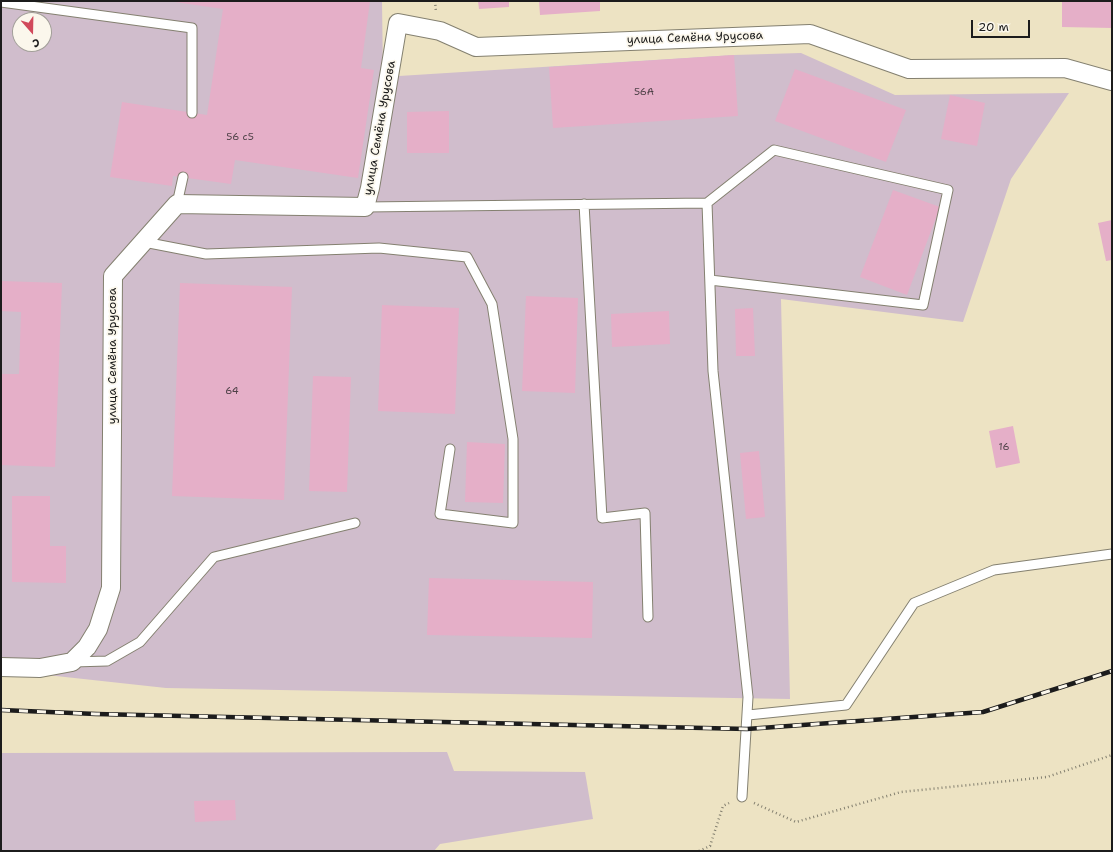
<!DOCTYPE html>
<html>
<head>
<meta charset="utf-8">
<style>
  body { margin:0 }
  #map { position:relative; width:1113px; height:852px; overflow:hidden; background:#ede3c3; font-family:"Shantell Sans",sans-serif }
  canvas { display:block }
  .frame { position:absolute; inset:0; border:2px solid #1c1c1c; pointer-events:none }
  .north { position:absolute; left:12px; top:12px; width:40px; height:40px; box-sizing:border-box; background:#fbf7ec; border:1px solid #a29f99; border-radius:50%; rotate:160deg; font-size:11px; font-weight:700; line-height:16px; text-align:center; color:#1c1c1c }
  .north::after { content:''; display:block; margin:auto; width:14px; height:18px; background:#d1495b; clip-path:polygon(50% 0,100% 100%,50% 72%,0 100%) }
  .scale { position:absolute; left:971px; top:20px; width:59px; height:18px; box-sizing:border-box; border:2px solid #1c1c1c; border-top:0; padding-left:5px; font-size:12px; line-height:14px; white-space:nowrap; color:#1c1c1c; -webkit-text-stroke:3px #fbf7ec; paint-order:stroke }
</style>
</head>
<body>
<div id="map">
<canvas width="1113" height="852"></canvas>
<div class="frame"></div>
<div class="north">С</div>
<div class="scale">20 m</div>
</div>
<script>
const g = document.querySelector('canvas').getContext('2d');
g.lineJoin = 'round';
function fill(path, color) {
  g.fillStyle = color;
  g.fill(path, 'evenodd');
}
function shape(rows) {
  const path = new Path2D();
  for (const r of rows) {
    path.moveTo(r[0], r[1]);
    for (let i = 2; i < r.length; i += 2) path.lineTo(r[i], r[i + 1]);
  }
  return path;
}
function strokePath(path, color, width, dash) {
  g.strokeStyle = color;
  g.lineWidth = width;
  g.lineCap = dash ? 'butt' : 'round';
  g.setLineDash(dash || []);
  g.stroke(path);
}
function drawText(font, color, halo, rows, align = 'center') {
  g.font = font + ' "Shantell Sans",sans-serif';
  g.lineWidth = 3.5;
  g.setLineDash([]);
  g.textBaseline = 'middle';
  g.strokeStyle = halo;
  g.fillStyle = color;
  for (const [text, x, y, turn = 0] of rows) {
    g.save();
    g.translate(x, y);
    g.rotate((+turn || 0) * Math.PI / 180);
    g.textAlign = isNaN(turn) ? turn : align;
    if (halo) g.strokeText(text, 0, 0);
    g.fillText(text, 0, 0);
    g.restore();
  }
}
fill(shape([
  [1,1,382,1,383,77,734,55,801,53,895,95,1069,93,1011,179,963,322,781,299,790,699,166,688,1,670],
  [20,20,44,20,44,44,20,44],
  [447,752,454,771,585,772,593,819,440,844,434,851,1,851,1,753]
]), '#d0bdcc');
fill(shape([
  [168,1,370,1,361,68,374,70,358,178,235,160,231,184,173,176,172,186,110,177,122,102,207,115,223,9],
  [478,1,509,1,509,7,479,9],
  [539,1,600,1,600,11,540,15],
  [1062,1,1112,1,1112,28,1062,27],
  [734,55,738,116,553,128,549,67],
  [795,69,906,110,886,162,775,121],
  [950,95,985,103,977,146,941,139],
  [449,111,449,153,407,153,407,112],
  [893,190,940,207,907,295,860,277],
  [1112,220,1112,260,1106,261,1098,223],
  [1,281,62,283,55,467,1,465,1,374,19,374,21,312,1,311],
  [180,283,292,287,284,500,172,496],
  [526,296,578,298,575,393,522,391],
  [382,305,459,308,455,414,378,411],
  [753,308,755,356,736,356,735,309],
  [669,311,670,344,612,347,611,314],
  [313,376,351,377,347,492,309,491],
  [1013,426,1020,463,996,468,989,431],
  [467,442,505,444,503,503,465,502],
  [759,451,765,517,746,519,740,453],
  [12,496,50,496,50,546,66,546,66,583,12,582],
  [429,578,593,582,592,638,427,635],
  [235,800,236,820,195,822,194,801]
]), '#e5afc8');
const service = shape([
  [1,2,192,28,192,113],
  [707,203,774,150,948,190,923,305,710,280],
  [177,204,183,177],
  [584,204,602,518,645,513,648,617],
  [365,207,707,203,713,371,748,697,742,797],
  [144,242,206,254,379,248,467,257,492,304,513,439,513,523,440,514,450,449],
  [73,662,107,661,140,642,214,557,355,523],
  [748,715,846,705,914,603,994,570,1112,554]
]);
const minor = shape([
  [1,667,40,668,72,662,87,647,98,629,111,588,113,276,177,204,365,207,370,188,398,23,440,31,476,47,810,34,909,69,1065,68,1112,81]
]);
strokePath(service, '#848070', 11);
strokePath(minor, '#848070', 20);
strokePath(shape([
  [435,1,436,12],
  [754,803,796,822,901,792,1047,777,1112,755],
  [699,851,710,846,723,806,729,803]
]), '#848070', 2.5, [1, 3]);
strokePath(service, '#fff', 9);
strokePath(minor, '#fff', 18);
const rail = shape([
  [1,710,96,714,747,729,983,712,1112,671]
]);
strokePath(rail, '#1c1c1c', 4.5);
strokePath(rail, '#fbf7ec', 3, [9]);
drawText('10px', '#4e4147', null, [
  ["56А",644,92],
  ["56 с5",240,137],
  ["64",232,391],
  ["16",1004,447]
]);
drawText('12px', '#1c1c1c', '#fbf7ec', [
  ["улица Семёна Урусова",695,38,-2],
  ["улица Семёна Урусова",380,128,-80],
  ["улица Семёна Урусова",113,356,-90]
]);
</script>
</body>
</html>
